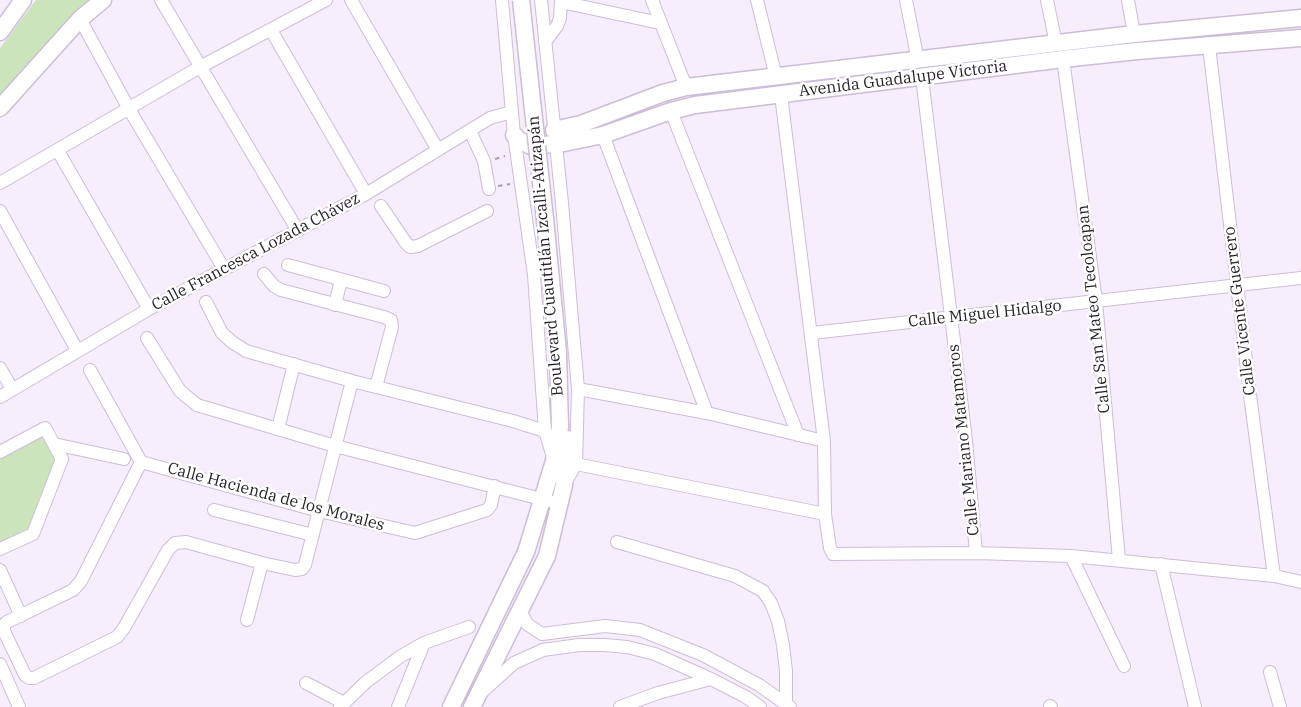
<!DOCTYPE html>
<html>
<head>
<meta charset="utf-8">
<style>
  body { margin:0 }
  canvas { display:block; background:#f6edfd }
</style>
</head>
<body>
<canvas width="1301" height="707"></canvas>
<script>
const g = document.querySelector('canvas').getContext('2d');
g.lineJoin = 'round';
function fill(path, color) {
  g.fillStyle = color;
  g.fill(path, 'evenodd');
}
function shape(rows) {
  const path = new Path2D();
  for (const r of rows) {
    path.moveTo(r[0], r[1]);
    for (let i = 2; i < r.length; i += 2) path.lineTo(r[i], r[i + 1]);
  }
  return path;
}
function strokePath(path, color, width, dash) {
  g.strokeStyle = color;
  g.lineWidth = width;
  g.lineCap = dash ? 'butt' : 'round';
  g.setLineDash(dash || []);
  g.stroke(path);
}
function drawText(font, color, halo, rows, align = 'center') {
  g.font = font + ' "IBM Plex Serif",serif';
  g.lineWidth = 5;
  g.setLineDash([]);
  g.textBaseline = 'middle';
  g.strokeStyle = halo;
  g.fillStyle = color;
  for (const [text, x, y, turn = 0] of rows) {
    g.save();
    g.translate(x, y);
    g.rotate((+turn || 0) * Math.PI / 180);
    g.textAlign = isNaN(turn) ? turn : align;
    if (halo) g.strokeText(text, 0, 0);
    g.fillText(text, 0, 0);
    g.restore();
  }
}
fill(shape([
  [36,0,93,0,0,110,0,48],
  [43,428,62,459,35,530,0,549,0,452]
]), '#cce4bc');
const minor = shape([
  [161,0,298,231],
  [351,0,438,150],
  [502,0,514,135,534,275,545,431,553,457],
  [541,0,562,203,578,389,576,464,565,483],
  [652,0,686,87],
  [757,0,776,77],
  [906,0,918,61],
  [1047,0,1056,44],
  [1128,0,1134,34],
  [561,2,660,23],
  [80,19,129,109,224,269],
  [271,30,366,194],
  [545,42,557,26,560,18,561,0],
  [1209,46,1251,403,1274,576],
  [1063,59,1096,301,1119,560],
  [922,77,966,440,976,553],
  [781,95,824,441,825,514,830,548,833,554,976,553,1071,556,1274,576,1301,582],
  [671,111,798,435],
  [470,131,484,161,489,189],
  [603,135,707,413],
  [58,151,149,309],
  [0,183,200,67,326,0],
  [381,206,406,243,410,247,418,246,487,211],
  [0,211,77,350],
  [288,265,384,291],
  [264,274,274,286,281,290,384,317,391,320,392,327,376,387],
  [206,302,222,333,232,342,246,351,352,381,513,421,545,431],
  [335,305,341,280],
  [812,333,1301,278],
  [147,338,180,391,197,405,335,446,549,501],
  [0,368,12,389],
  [90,370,141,462,319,511,415,533,487,510,491,505,495,486],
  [578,389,707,413,824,441],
  [0,397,149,309,366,194,490,118,512,112],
  [278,429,294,364],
  [54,444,124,459],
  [0,452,45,428,62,459,33,534,0,549],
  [141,462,81,581,73,590,65,594,7,622,4,625,4,631,25,675,29,678,34,678,117,637,124,628,168,550,175,543,186,542,262,563,295,570,302,569,305,565,352,381],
  [576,464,825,514],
  [214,510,313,535],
  [617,542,735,576,763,591,771,603,778,621,783,645,786,671,786,704],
  [1071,556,1124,666],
  [1161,564,1195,707],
  [0,570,21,616],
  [520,610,527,624,542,634,605,626,640,630,703,655,759,685,790,707],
  [247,620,262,563],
  [0,664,19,707],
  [1270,672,1280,707],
  [306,683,344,703],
  [483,691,514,663,543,650,579,645,605,645,627,647,655,654,711,679,746,697,760,707],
  [1050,706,1051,707],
  [340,707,366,682,401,656,424,643,469,627],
  [398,707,424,643],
  [620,707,658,693,711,679]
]);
const major = shape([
  [0,32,23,0],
  [0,108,80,19,103,0],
  [554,130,581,124,663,93,686,87,1134,34,1301,18],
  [514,135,519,140,531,146,564,143,603,135,671,111,695,105,1063,59,1137,51,1301,38],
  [451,707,526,552,554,461,560,427,558,352,545,219],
  [472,707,547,556,564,485,567,439]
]);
strokePath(minor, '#ccbed7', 14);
strokePath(major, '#ccbed7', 19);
strokePath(shape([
  [495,159,505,156],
  [498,186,510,184]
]), '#a69eac', 2, [4.5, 4.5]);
strokePath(minor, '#fff', 12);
strokePath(major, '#fff', 16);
const majorBridge = shape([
  [521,0,545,219]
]);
strokePath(majorBridge, '#ccbed7', 19, []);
strokePath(majorBridge, '#fff', 16);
drawText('16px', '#231e27', '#fff', [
  ["Avenida Guadalupe Victoria",903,79,-7],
  ["Calle Francesca Lozada Chávez",256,252,-28],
  ["Boulevard Cuautitlán Izcalli-Atizapán",546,256,-95],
  ["Calle San Mateo Tecoloapan",1094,309,-96],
  ["Calle Vicente Guerrero",1240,311,-97],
  ["Calle Miguel Hidalgo",985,314,-6],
  ["Calle Mariano Matamoros",964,440,-96],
  ["Calle Hacienda de los Morales",276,497,15]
]);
</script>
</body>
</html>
